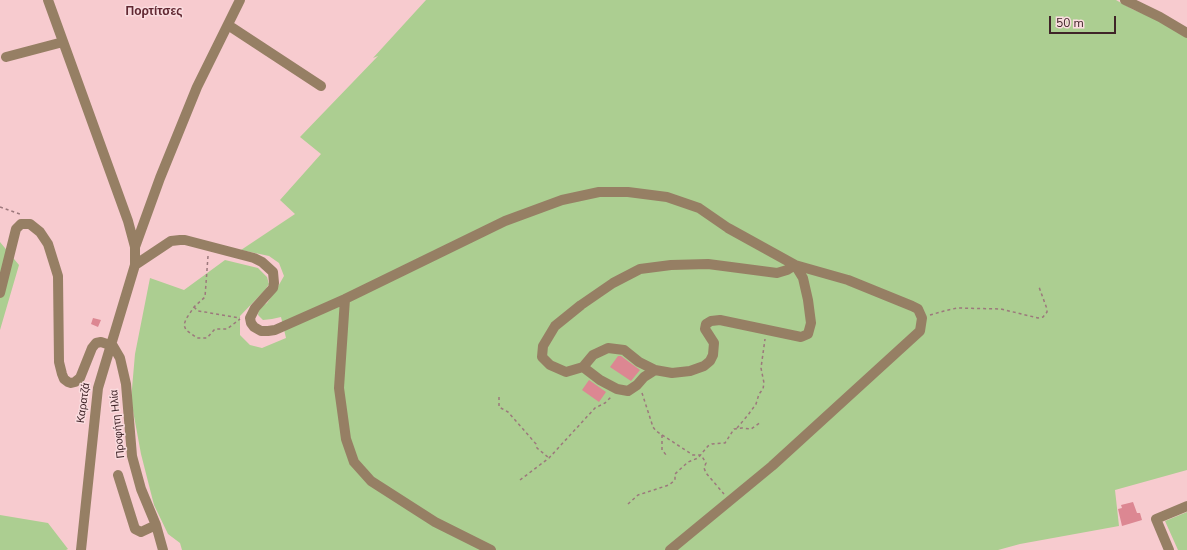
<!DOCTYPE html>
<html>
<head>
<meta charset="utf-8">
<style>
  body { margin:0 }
  #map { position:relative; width:1187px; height:550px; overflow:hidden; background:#f7cbcf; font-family:"Nunito Sans",sans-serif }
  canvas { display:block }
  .scale { position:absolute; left:1049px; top:16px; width:67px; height:18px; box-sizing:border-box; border:2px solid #3f2428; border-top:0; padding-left:5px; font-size:12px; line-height:14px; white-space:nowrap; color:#3f2428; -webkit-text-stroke:3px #fadcdf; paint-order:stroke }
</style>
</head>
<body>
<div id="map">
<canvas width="1187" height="550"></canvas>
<div class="scale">50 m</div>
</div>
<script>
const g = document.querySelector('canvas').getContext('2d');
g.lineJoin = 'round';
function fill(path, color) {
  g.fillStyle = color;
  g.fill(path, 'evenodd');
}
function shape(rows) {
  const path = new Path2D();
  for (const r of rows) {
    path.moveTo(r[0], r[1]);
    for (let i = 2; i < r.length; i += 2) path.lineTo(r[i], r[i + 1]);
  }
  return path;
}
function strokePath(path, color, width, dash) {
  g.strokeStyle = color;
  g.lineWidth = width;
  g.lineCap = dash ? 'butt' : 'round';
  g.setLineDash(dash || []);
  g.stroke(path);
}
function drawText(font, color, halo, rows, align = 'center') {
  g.font = font + ' "Nunito Sans",sans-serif';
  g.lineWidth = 3;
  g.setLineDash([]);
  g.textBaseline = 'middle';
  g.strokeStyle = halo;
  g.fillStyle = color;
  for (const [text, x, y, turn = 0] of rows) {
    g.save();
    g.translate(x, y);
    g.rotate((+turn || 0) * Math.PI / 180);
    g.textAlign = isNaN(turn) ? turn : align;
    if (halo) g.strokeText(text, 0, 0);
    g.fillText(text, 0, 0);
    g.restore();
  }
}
fill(shape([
  [426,0,1116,0,1132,9,1172,26,1187,37,1187,470,1115,490,1119,526,1020,544,998,550,182,550,180,543,168,534,154,505,141,454,131,400,135,354,150,278,184,290,225,260,258,268,267,277,269,284,265,290,240,316,240,335,250,345,262,348,286,338,281,317,272,319,263,320,258,315,259,308,267,303,276,290,284,276,279,263,269,256,241,250,295,214,280,200,321,154,300,137,378,56,373,58],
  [0,242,19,265,0,330],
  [1187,512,1187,550,1178,550,1165,521],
  [0,515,48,523,68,549,66,550,0,550]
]), '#acce91');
fill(shape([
  [93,318,101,320,98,327,91,324],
  [618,356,621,356,640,370,631,381,610,367],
  [589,380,606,392,599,402,582,390],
  [1133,502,1137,513,1140,513,1142,520,1122,526,1118,509,1122,508,1121,505]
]), '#dc8792');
strokePath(shape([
  [0,207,20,214],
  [208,256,205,297,194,307,186,319,184,325,186,330,197,338,207,338,215,329,227,329,240,319],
  [194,307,198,311,205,312,240,318],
  [930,315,944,311,957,308,1001,309,1038,318,1043,317,1047,312,1047,309,1039,287],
  [642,393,653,427,656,431,693,455,701,455,706,463,704,468,706,473,724,494],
  [499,397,499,407,508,412,536,444,537,448,549,458],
  [737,428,748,415,756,404,759,394,763,389,764,383,761,368,765,339],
  [662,435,662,450,667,456],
  [520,480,549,458,595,408,605,403,611,397],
  [628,504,638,495,669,485,675,480,675,474,688,462,698,458,708,446,712,444,725,443,727,440,734,429,742,428,751,429,761,422]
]), '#9c787c', 1.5, [3, 3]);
strokePath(shape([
  [48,0,128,221,135,247,135,265,98,388,81,550],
  [1125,0,1160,17,1187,33],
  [228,25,321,86],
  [6,57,63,42],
  [135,247,160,178,197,87,240,0],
  [135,265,171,241,180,240,185,240,254,258,262,262,273,272,274,283,273,288,255,308,250,318,251,323,254,327,261,331,268,331,275,330,345,299,505,221,562,200,599,192,628,192,667,197,699,208,728,228,795,265,787,270,777,273,708,264,671,265,640,269,613,283,581,305,555,326,543,346,542,357,550,365,566,372,583,367,593,355,608,348,624,350,639,362,655,370,672,373,690,371,704,366,710,361,713,355,714,343,705,329,706,324,711,321,720,320,801,337,808,334,811,323,808,300,803,278,795,265],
  [0,293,16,229,21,224,30,224,40,232,48,244,58,276,59,362,62,374,64,379,68,382,71,383,75,382,80,378,92,348,96,343,101,342,113,346,120,358,126,384,132,456,141,489,156,525,163,550],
  [345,299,339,388,346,439,354,462,371,481,435,522,491,550],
  [583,367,600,380,617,389,628,391,637,385,644,377,655,370],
  [118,475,135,529,141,532,156,525],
  [670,550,772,466,920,331,922,318,918,309,912,306,848,280,795,265],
  [1169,550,1156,519,1187,506]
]), '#967f64', 10);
drawText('11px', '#3f2428', '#fadcdf', [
  ["Καρατζά",84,403,-82],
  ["Προφήτη Ηλία",118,424,-96]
]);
drawText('bold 12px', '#612832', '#fadcdf', [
  ["Πορτίτσες",154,12]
]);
</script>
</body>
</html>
